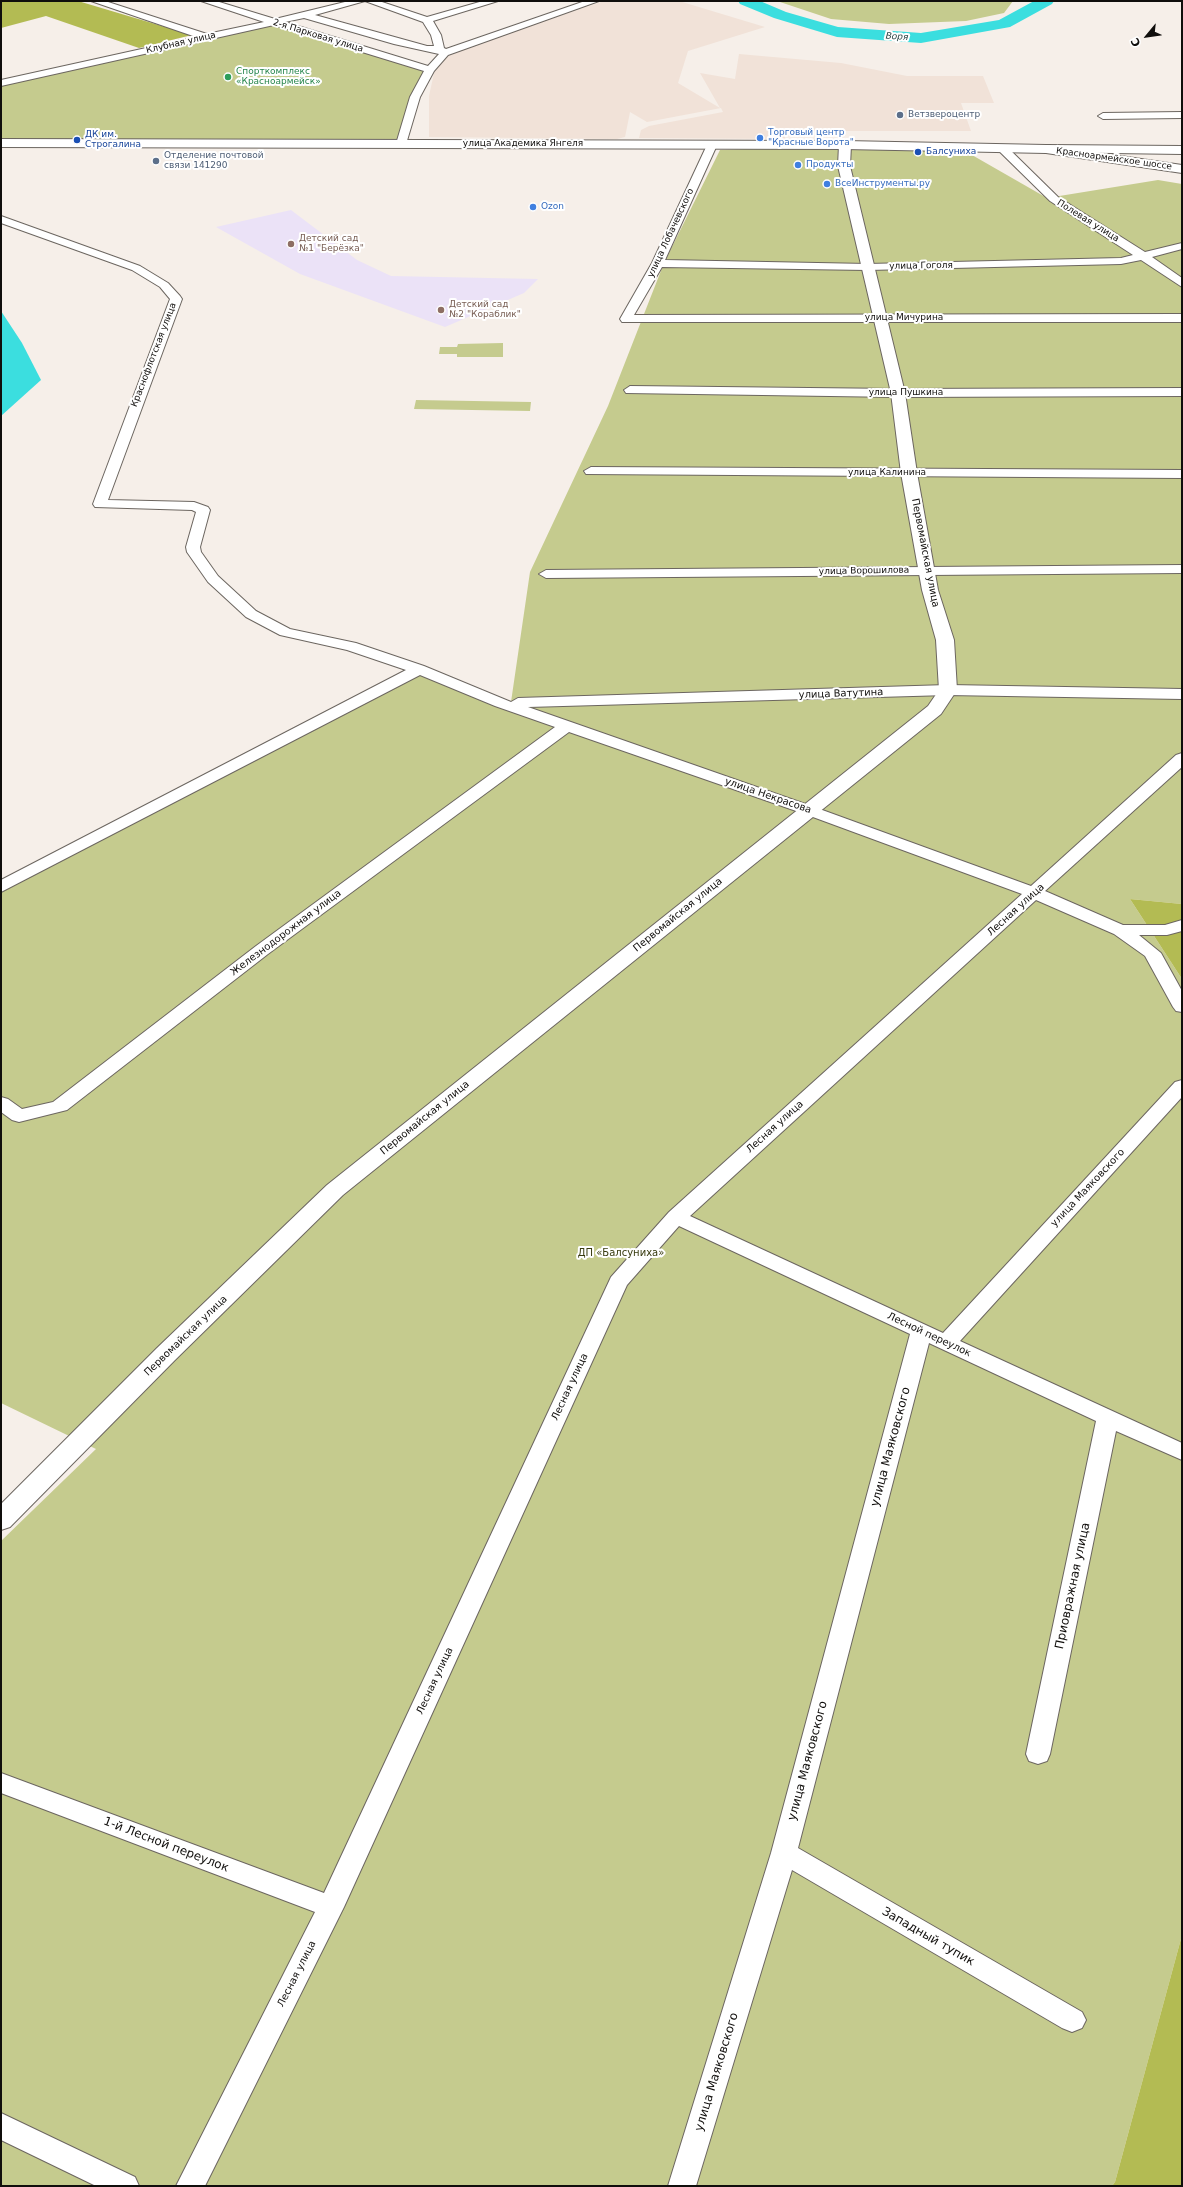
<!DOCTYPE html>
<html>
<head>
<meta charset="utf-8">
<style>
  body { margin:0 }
  #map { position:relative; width:1183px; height:2187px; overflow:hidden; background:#f6efe9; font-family:"DejaVu Sans",sans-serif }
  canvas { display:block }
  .frame { position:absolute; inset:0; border:2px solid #100e0c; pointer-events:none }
  .north { position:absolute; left:1127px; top:16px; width:40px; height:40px; -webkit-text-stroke:3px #fff; paint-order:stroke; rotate:241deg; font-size:11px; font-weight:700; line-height:16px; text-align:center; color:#100e0c }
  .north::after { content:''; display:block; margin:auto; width:14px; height:18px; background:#100e0c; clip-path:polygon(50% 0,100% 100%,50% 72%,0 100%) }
</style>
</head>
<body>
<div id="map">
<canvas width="1183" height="2187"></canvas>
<div class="frame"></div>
<div class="north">С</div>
</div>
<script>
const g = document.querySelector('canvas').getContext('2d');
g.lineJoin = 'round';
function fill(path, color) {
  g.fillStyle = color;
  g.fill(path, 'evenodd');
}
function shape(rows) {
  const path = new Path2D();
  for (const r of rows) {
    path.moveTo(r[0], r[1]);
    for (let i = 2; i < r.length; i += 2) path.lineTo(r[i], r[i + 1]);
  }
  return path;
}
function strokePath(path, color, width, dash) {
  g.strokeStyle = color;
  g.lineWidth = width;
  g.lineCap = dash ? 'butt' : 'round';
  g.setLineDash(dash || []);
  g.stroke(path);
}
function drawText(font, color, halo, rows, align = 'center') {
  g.font = font + ' "DejaVu Sans",sans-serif';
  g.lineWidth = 4;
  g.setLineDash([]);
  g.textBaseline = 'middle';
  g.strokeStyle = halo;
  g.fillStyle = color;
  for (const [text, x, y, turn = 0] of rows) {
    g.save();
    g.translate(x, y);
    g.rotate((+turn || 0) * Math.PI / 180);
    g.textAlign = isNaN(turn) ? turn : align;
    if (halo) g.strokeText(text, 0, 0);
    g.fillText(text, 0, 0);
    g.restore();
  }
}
fill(shape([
  [604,1,679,1,765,27,688,51,678,83,720,108,700,73,735,79,739,54,841,63,907,76,983,76,994,103,961,103,971,131,785,131,785,139,639,138,641,130,649,126,723,112,721,108,647,122,630,112,625,137,617,139,429,137,429,96,436,64,453,51]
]), '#f1e2d8');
fill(shape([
  [291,210,357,260,391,276,538,279,524,293,445,327,300,274,216,227]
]), '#ebe2f7');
fill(shape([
  [777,1,1013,1,1004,13,966,21,889,24,831,19],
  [275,22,430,70,401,144,1,143,1,83],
  [845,145,900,146,972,155,1047,198,1158,180,1182,184,1182,904,1130,899,1182,979,1182,1935,1115,2182,1112,2186,1,2186,1,1541,96,1449,1,1403,1,883,413,670,511,702,530,572,608,406,664,263,720,150],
  [503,343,503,357,457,357,457,354,439,354,440,347,457,347,458,344],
  [416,400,531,402,530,411,414,409]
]), '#c5cb8e');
fill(shape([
  [1,1,78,1,192,35,139,48,46,16,1,28],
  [1130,899,1182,904,1182,979],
  [1182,1935,1182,2186,1112,2186,1115,2182]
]), '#b3bb53');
fill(shape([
  [1,311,22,343,41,380,1,416]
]), '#3bdedf');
fill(shape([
  [738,1,760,1,786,12,838,27,921,33,999,20,1034,1,1054,1,1052,4,1010,27,921,43,837,37,774,18,740,4,738,1]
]), '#3bdedf');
const minor = shape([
  [91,1,105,1,207,34,264,22,201,1,216,1,275,19,349,1,365,1,315,15,427,46,434,46,431,35,423,22,365,1,379,1,427,17,483,1,498,1,433,21,441,35,444,48,446,49,585,1,599,1,448,55,434,71,420,97,406,144,401,147,396,144,410,97,424,71,274,25,1,86,1,80,196,37,91,1],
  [304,18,394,44,439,54,428,66,285,22,304,18],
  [1182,112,1182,118,1103,119,1098,116,1103,113,1182,112],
  [712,142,717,145,665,260,868,264,1121,258,1133,255,1050,201,998,150,997,148,998,146,1002,145,1006,146,1058,197,1145,252,1182,243,1182,249,1152,257,1182,278,1182,287,1141,260,1121,264,868,270,662,267,634,315,1182,314,1182,322,622,322,620,319,652,263,707,145,712,142],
  [1,216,140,266,168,283,180,296,182,299,108,500,194,502,208,507,210,510,200,547,201,552,218,576,256,611,290,629,356,643,424,666,511,702,518,698,948,685,1182,689,1182,699,948,695,528,707,814,807,1031,886,1176,755,1182,753,1182,767,1045,891,1123,925,1165,925,1182,920,1182,931,1167,935,1139,935,1161,953,1182,991,1182,1012,1176,1011,1173,1007,1145,956,1114,934,1036,900,690,1216,943,1333,1175,1082,1182,1080,1182,1097,960,1341,1182,1443,1182,1460,1116,1431,1050,1754,1047,1761,1038,1764,1029,1761,1026,1754,1096,1421,929,1343,798,1848,1082,2012,1086,2020,1082,2028,1072,2032,1062,2028,792,1870,696,2186,668,2186,771,1853,910,1334,679,1226,627,1285,344,1907,205,2186,176,2186,315,1912,1,1793,1,1773,324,1893,611,1277,669,1212,1022,894,802,813,569,732,268,954,67,1110,19,1122,12,1120,1,1112,1,1097,8,1099,22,1109,53,1102,256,946,555,727,495,706,420,675,1,892,1,880,406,670,347,650,280,635,246,617,208,582,187,552,186,547,196,512,192,510,95,507,93,504,170,299,160,287,132,270,1,223,1,216],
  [630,386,898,389,1182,388,1182,396,898,397,626,393,624,390,630,386],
  [591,467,1182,470,1182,478,586,474,584,471,591,467],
  [1182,565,1182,573,546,578,539,574,546,570,1182,565],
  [1,2113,135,2177,139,2186,96,2186,1,2140,1,2113]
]);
const tertiary = shape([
  [845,141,851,145,850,166,905,393,917,473,938,590,954,640,957,690,941,714,343,1195,175,1360,10,1527,1,1530,1,1504,157,1348,327,1185,928,706,939,690,936,640,922,590,901,473,891,393,838,166,839,145,845,141],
  [1046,145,1182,146,1182,154,1042,152,1040,149,1046,145]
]);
const secondary = shape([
  [1,139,845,141,1046,145,1182,165,1182,173,1046,153,845,149,1,147,1,139]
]);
strokePath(minor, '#6c6660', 2);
strokePath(tertiary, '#6c6660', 2);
strokePath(secondary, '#6c6660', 2);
fill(minor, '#fff');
fill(tertiary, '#fff');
fill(secondary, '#fff');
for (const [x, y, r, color] of [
  [228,77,4,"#2e9e5b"],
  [900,115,4,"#5c6f8a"],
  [760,138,4,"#3f7fe0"],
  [77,140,4,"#1a4fb4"],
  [918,152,4,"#1a4fb4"],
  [156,161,4,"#5c6f8a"],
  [798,165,4,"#3f7fe0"],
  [827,184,4,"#3f7fe0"],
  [533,207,4,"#3f7fe0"],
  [291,244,4,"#8d6e63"],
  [441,310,4,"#8d6e63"]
]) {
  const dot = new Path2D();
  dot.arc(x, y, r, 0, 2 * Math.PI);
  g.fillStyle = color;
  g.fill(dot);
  strokePath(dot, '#fff', 1.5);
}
drawText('9px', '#100e0c', '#fff', [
  ["2-я Парковая улица",318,36,17],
  ["Клубная улица",181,43,-13],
  ["улица Академика Янгеля",523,144],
  ["Красноармейское шоссе",1114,159,8],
  ["Полевая улица",1088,221,32],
  ["улица Лобачевского",671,233,-65],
  ["улица Гоголя",921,266,-1],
  ["улица Мичурина",904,318],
  ["Краснофлотская улица",154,355,-69],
  ["улица Пушкина",906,393],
  ["улица Калинина",887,473],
  ["улица Ворошилова",864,571,-1]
]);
drawText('italic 9px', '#284242', '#fff', [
  ["Воря",897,37,4]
]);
drawText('9px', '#27864d', '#fff', [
  ["Спорткомплекс",236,72],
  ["«Красноармейск»",236,82]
], 'left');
drawText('9px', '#4e5e75', '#fff', [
  ["Ветзвероцентр",908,115],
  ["Отделение почтовой",164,156],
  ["связи 141290",164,166]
], 'left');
drawText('9px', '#366cbe', '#fff', [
  ["Торговый центр",768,133],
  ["\"Красные Ворота\"",768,143],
  ["Продукты",806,165],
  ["ВсеИнструменты.ру",835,184],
  ["Ozon",541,207]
], 'left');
drawText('9px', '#164399', '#fff', [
  ["ДК им.",85,135],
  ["Строгалина",85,145],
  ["Балсуниха",926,152]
], 'left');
drawText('9px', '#785e54', '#fff', [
  ["Детский сад",299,239],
  ["№1 \"Берёзка\"",299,249],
  ["Детский сад",449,305],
  ["№2 \"Кораблик\"",449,315]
], 'left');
drawText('10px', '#100e0c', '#fff', [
  ["Первомайская улица",925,553,79],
  ["улица Ватутина",841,694,-2],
  ["улица Некрасова",768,796,19],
  ["Лесная улица",1016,910,-42],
  ["Первомайская улица",678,915,-39],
  ["Железнодорожная улица",286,933,-37],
  ["Первомайская улица",425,1118,-39],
  ["Лесная улица",775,1127,-42],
  ["улица Маяковского",1088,1188,-47],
  ["Лесной переулок",929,1335,25],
  ["Первомайская улица",186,1336,-44],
  ["Лесная улица",570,1387,-65],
  ["Лесная улица",435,1681,-65],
  ["Лесная улица",297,1974,-63]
]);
drawText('10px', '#373a0e', '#fff', [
  ["ДП «Балсуниха»",621,1253]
]);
drawText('12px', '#100e0c', '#fff', [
  ["улица Маяковского",891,1447,-75],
  ["Приовражная улица",1073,1586,-78],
  ["улица Маяковского",808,1761,-75],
  ["1-й Лесной переулок",166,1845,21],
  ["Западный тупик",928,1937,30],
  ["улица Маяковского",717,2072,-73]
]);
</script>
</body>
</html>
